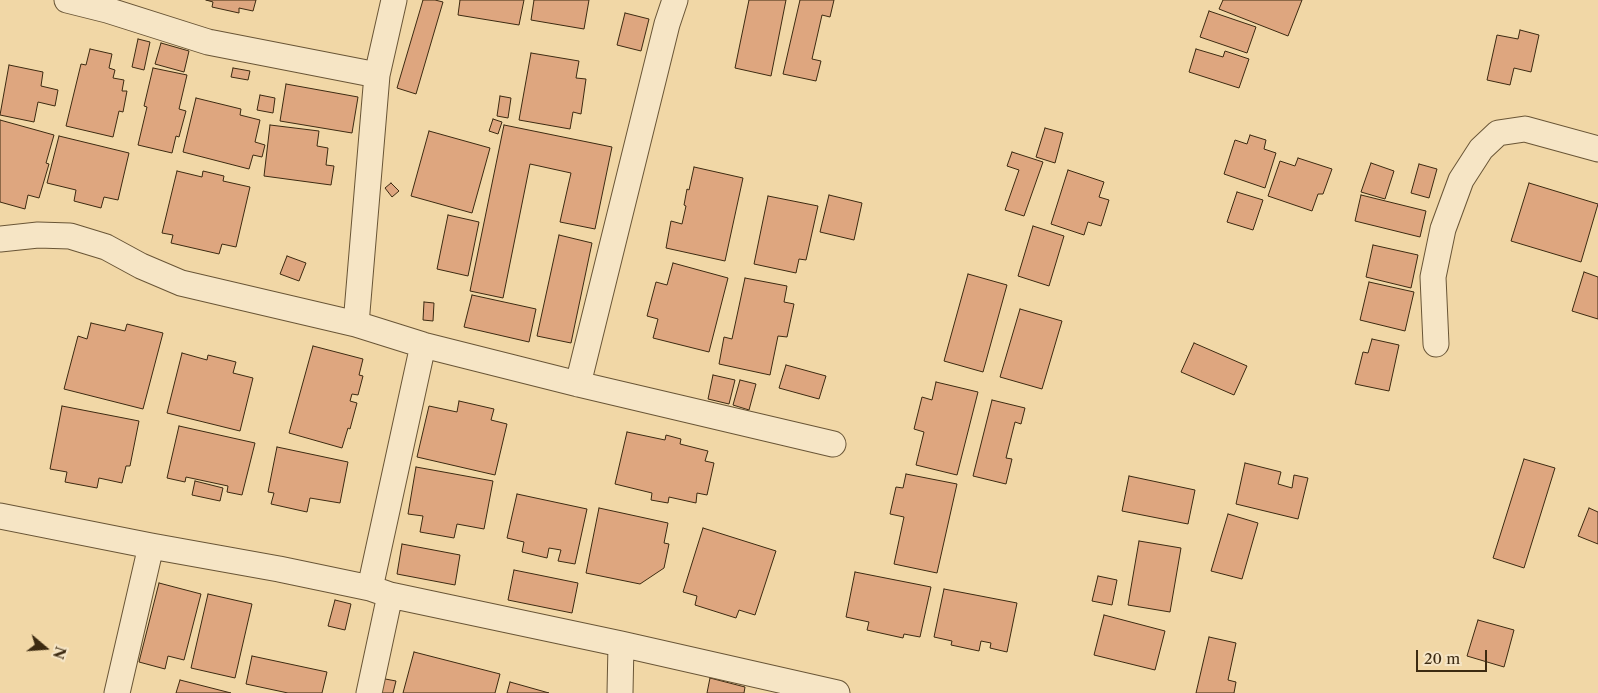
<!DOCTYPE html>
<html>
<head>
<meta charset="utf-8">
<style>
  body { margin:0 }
  #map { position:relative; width:1598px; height:693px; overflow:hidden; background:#f1d7a6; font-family:"Libre Caslon Text",serif }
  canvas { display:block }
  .north { position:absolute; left:20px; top:623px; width:50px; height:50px; -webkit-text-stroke:4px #f6e5c5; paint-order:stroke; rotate:108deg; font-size:14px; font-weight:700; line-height:20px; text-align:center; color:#3c2a11 }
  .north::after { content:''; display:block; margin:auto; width:18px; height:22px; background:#3c2a11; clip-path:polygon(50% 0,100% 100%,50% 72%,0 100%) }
  .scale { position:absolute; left:1416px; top:650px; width:71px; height:22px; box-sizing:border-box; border:2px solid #3c2a11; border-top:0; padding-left:6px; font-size:15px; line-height:18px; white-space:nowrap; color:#3c2a11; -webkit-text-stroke:4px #f6e5c5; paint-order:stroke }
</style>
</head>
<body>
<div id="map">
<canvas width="1598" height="693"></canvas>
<div class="north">N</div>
<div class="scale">20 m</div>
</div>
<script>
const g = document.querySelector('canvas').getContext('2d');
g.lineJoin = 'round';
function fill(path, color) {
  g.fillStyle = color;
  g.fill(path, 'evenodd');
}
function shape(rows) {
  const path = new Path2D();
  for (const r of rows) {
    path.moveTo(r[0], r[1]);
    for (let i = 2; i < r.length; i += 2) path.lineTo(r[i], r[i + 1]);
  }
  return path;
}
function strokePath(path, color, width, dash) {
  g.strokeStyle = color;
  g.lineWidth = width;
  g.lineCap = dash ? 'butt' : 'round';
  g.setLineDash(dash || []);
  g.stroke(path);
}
const building = shape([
  [206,0,256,0,253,11,239,8,239,13,212,7,213,2,206,0],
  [423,0,435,0,443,2,416,94,397,88,423,0],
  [460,0,524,0,519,25,458,15,460,0],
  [534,0,589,0,584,29,531,20,534,0],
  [749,0,786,0,771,76,735,68,749,0],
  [800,0,834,0,830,17,822,15,812,59,821,61,816,81,783,74,800,0],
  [1223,0,1302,0,1288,36,1219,9,1223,0],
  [1209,11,1256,27,1247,53,1200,37,1209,11],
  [625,13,649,19,641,51,617,45,625,13],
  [1520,30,1539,35,1531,72,1514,68,1510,85,1487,80,1497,35,1518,39,1520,30],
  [138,39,150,42,144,70,132,67,138,39],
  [161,43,189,51,184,72,155,64,161,43],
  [90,49,112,54,109,68,115,70,113,78,124,80,122,91,127,91,123,112,119,111,113,137,66,126,81,64,86,65,90,49],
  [1196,49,1223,57,1225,51,1249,59,1239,88,1189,72,1196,49],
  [531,53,579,61,576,78,586,79,581,114,573,112,570,129,519,120,531,53],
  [9,65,43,72,41,86,58,90,55,106,38,102,34,122,0,115,9,65],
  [153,68,187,75,179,109,186,111,179,137,176,136,172,153,138,145,147,107,144,106,153,68],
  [233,68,250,71,248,80,231,77,233,68],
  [286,84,358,97,352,133,280,121,286,84],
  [260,95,275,98,273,113,257,110,260,95],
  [500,96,511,98,508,118,497,116,500,96],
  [196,98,241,109,240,115,260,120,255,142,265,145,262,157,253,155,249,169,183,152,196,98],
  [493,119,502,122,498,134,489,131,493,119],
  [0,120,54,135,46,163,49,164,39,198,28,195,25,209,0,202,0,120],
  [270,125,319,131,317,146,328,148,326,165,334,166,331,185,264,176,270,125],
  [504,125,612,147,595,229,560,222,571,173,530,164,503,298,470,291,504,125],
  [1045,128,1063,133,1055,163,1036,157,1045,128],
  [429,131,490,148,472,213,411,196,429,131],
  [1250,135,1266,140,1264,149,1276,153,1265,188,1224,174,1235,140,1247,144,1250,135],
  [59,136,129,153,118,200,104,197,101,208,74,201,76,190,47,183,59,136],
  [1012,152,1043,162,1024,216,1005,210,1019,170,1007,166,1012,152],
  [1298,158,1332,169,1323,194,1318,194,1312,211,1268,196,1280,161,1295,166,1298,158],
  [1371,163,1394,171,1385,199,1361,192,1371,163],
  [1419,164,1437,169,1429,198,1411,193,1419,164],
  [694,167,743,178,725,261,666,248,671,221,682,224,686,206,684,205,687,189,689,190,694,167],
  [1068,170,1104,182,1099,197,1109,200,1101,226,1088,222,1084,235,1051,224,1068,170],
  [177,171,202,177,203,171,224,176,223,181,250,187,236,247,222,244,219,254,171,243,173,235,162,233,177,171],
  [391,183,399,191,392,197,385,188,391,183],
  [1529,183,1598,204,1581,262,1511,241,1529,183],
  [1237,192,1263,200,1253,230,1227,222,1237,192],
  [829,195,862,203,854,240,820,232,829,195],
  [1361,195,1426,211,1420,237,1355,221,1361,195],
  [768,196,818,206,806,260,799,259,796,273,754,264,768,196],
  [448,215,479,222,468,276,437,269,448,215],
  [1033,226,1064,236,1049,286,1018,276,1033,226],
  [559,235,592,243,571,343,537,336,559,235],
  [1373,245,1418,255,1411,288,1366,277,1373,245],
  [287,256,306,263,299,281,280,274,287,256],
  [673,263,728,278,709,352,653,338,658,319,647,316,656,282,667,285,673,263],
  [1584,272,1598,277,1598,319,1572,311,1584,272],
  [968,274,1007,285,983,372,944,361,968,274],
  [745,278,787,286,784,302,794,304,787,337,778,336,770,375,719,364,724,337,732,339,745,278],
  [1369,282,1414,292,1405,331,1360,320,1369,282],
  [472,295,536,309,529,342,464,327,472,295],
  [424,302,434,303,433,321,423,320,424,302],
  [1020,309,1062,321,1042,389,1000,377,1020,309],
  [91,323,125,331,127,324,163,333,143,409,64,389,78,336,87,339,91,323],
  [1372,339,1399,345,1389,391,1355,384,1363,352,1368,353,1372,339],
  [1194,343,1247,366,1234,395,1181,372,1194,343],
  [313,346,363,359,359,375,363,376,358,395,352,394,350,401,357,403,350,429,348,428,342,448,289,433,313,346],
  [182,353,207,360,208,355,236,362,233,373,253,378,240,431,167,413,182,353],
  [786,365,826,376,819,399,779,388,786,365],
  [713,375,735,380,729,404,708,399,713,375],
  [740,380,756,384,749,410,733,405,740,380],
  [936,382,978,392,957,475,916,465,924,432,914,429,922,397,932,400,936,382],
  [992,400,1025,408,1021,424,1015,422,1006,458,1012,459,1006,484,973,476,992,400],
  [459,401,494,409,491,420,507,424,495,475,417,457,429,406,457,412,459,401],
  [62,406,139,421,130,466,126,466,122,483,99,478,97,488,65,482,67,472,50,469,62,406],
  [179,426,255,443,242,495,227,492,228,486,186,477,185,482,167,478,179,426],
  [627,432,665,440,666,435,681,439,680,444,708,451,705,461,714,463,707,495,697,493,696,503,669,497,668,503,651,500,652,493,615,484,627,432],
  [277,447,348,462,340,503,310,498,307,512,271,504,274,493,268,492,277,447],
  [1524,459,1555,468,1524,568,1493,558,1524,459],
  [1245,463,1281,472,1278,484,1292,488,1294,475,1308,478,1298,519,1236,504,1245,463],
  [416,467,493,481,484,529,457,524,454,538,420,532,423,516,408,514,416,467],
  [906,474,957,484,937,573,894,564,904,517,890,514,896,487,903,488,906,474],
  [1129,476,1195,490,1188,524,1122,511,1129,476],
  [195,481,223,488,220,501,192,495,195,481],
  [517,494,587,509,575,564,558,561,561,550,549,548,547,558,522,552,524,542,507,538,517,494],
  [599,508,668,523,664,543,669,544,664,568,640,584,586,573,599,508],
  [1589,508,1598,512,1598,544,1578,536,1589,508],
  [1228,514,1258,523,1242,579,1211,571,1228,514],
  [703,528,776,551,755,615,739,610,736,618,695,605,697,596,683,592,703,528],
  [1139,541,1181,548,1170,612,1128,605,1139,541],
  [402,544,460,555,455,585,397,574,402,544],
  [514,570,578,583,572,613,508,600,514,570],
  [855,572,931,587,920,637,904,634,903,638,867,630,869,622,846,617,855,572],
  [1098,576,1117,580,1112,605,1092,601,1098,576],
  [159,583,201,594,184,660,168,656,165,669,139,662,159,583],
  [944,589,1017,603,1007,652,990,648,991,643,981,641,979,651,951,645,952,641,934,637,944,589],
  [208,594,252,604,235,678,191,668,208,594],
  [335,600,351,604,345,630,328,626,335,600],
  [1104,615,1165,631,1155,670,1094,655,1104,615],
  [1478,620,1514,630,1504,667,1467,656,1478,620],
  [1209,637,1236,643,1228,680,1236,682,1234,693,1196,693,1209,637],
  [414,652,500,674,495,693,403,693,414,652],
  [252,656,327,672,322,693,288,693,246,684,252,656],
  [380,678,396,681,393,693,377,693,380,678],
  [710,678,745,687,744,693,707,693,710,678],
  [180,680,231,693,176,693,180,680],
  [510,682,549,693,507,693,510,682]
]);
fill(building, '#dea67f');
strokePath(building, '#3c2a11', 1);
const minor = shape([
  [67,0,107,10,208,42,377,75],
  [0,239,38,235,70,236,106,247,141,266,181,283,356,324,423,345,578,384,833,444],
  [356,324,377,75,394,0],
  [1436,344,1433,277,1443,229,1461,180,1481,149,1498,133,1525,129,1598,149],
  [578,384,667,24,675,0],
  [0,516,151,546,279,569,370,588,390,595,621,644,837,693],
  [370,588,423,345],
  [117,693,151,546],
  [369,693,390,595],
  [620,693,621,644]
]);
strokePath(minor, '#695536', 27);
strokePath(minor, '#f6e5c5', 25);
</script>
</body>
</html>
